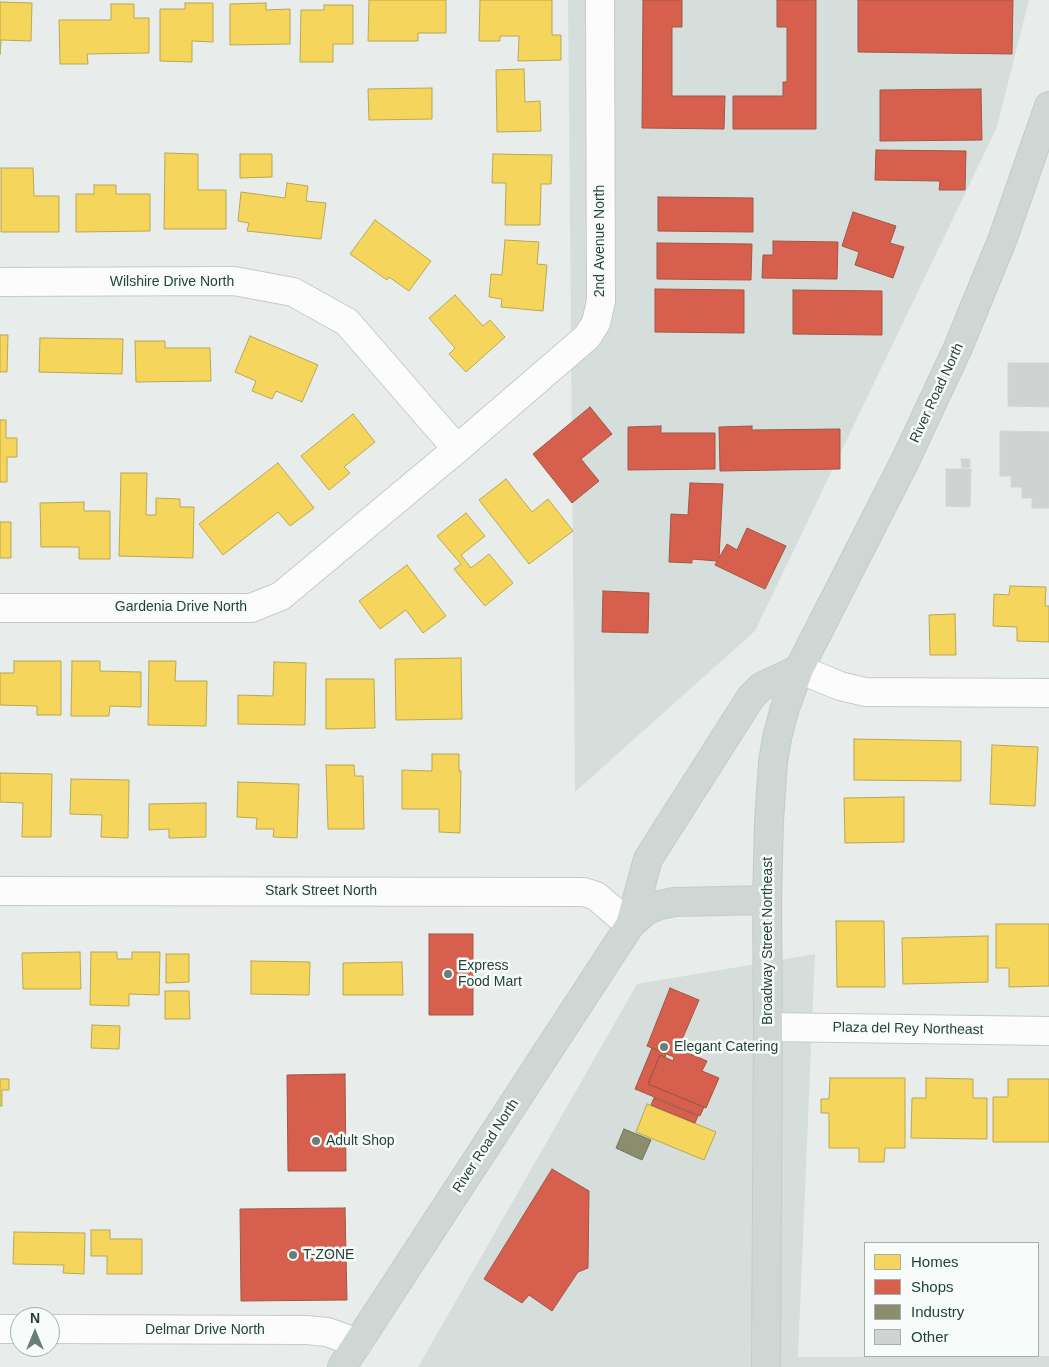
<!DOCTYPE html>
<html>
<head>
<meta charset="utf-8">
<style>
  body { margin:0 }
  #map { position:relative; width:1049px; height:1367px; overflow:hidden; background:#e8edeb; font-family:Arial,sans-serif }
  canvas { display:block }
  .legend { position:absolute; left:864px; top:1242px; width:175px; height:115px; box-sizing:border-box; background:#f7fbf9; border:1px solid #a3b1ad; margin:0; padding:6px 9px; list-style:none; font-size:15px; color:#24423a }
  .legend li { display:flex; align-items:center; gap:10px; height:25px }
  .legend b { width:25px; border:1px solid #a3b1ad }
  .north { position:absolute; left:10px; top:1307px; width:50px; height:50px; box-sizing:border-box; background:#f7fbf9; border:1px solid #a3b1ad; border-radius:50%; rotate:0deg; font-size:14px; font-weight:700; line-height:20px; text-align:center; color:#24423a }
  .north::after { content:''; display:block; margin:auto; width:18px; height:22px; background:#697e78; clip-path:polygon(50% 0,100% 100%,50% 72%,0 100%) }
</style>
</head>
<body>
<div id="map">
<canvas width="1049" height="1367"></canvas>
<ul class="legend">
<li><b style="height:14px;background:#f6d55c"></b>Homes</li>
<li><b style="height:14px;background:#d6604d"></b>Shops</li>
<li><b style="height:14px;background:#8c8c6e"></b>Industry</li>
<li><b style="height:14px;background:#cfd4d2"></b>Other</li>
</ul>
<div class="north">N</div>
</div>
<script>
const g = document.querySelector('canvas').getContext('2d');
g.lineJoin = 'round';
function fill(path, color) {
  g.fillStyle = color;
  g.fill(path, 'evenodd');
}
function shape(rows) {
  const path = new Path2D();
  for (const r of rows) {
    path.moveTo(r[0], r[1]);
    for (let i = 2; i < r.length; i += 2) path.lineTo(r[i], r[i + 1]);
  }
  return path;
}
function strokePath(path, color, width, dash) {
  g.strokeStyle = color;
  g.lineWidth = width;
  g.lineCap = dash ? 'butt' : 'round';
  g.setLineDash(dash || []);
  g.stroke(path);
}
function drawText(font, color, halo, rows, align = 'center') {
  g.font = font + ' Arial,sans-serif';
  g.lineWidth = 5;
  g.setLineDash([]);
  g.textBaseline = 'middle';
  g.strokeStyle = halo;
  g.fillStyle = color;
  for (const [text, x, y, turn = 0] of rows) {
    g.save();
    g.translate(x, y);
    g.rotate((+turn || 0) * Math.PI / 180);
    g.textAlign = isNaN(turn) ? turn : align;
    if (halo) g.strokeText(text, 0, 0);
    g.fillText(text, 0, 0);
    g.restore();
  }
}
fill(shape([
  [568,0,1029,0,997,127,755,631,575,792],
  [815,954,798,1357,1049,1356,1049,1367,418,1367,637,984]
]), '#d6dedb');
const homes = shape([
  [369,0,446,0,446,33,418,33,418,41,368,41,369,0],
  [480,0,552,0,552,35,561,35,561,60,518,61,519,36,500,36,500,41,479,41,480,0],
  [0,2,32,3,31,41,1,40,0,55,0,2],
  [185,3,213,3,213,42,192,41,192,62,160,61,160,9,185,9,185,3],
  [266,3,266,10,290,9,290,44,230,45,230,4,266,3],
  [111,4,134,4,134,18,149,18,149,53,87,54,88,64,60,64,59,20,111,20,111,4],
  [324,5,353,5,353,44,333,44,333,62,300,62,301,10,324,10,324,5],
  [524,69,525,102,540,101,541,131,497,132,496,70,524,69],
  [432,88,432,119,369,120,368,89,432,88],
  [165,153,198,154,198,190,226,190,226,229,164,229,165,153],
  [240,154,272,154,272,177,240,178,240,154],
  [493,154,552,155,551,184,541,184,540,225,505,225,506,183,492,183,493,154],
  [1,168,33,168,34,196,59,196,59,232,1,232,1,168],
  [287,183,308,186,306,201,326,203,321,239,247,231,249,223,238,221,241,192,285,198,287,183],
  [94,185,116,185,116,194,150,194,150,231,76,232,76,194,94,194,94,185],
  [375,220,431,261,409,291,389,277,387,280,350,254,375,220],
  [505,240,539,242,537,264,547,265,543,311,501,307,502,299,489,297,491,274,502,275,505,240],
  [455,295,483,326,490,320,505,337,466,372,449,354,455,348,429,318,455,295],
  [0,335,8,335,7,372,0,372,0,335],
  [250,336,318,365,302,402,276,391,272,399,252,391,256,381,235,372,250,336],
  [40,338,123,339,122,374,39,372,40,338],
  [135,341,165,341,165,348,210,348,211,381,136,382,135,341],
  [353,414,375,442,344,467,350,473,329,490,301,456,353,414],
  [0,420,6,420,6,438,17,438,17,457,7,457,7,482,0,482,0,420],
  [278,463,314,508,290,526,278,512,223,555,199,524,278,463],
  [121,473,147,473,146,515,156,515,156,498,180,499,180,507,194,507,193,558,119,556,121,473],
  [506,479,532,512,548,499,573,531,529,564,479,500,506,479],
  [84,502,84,511,110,511,110,559,79,559,79,547,41,547,40,503,84,502],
  [466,513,485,536,461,555,471,568,489,554,513,583,485,606,454,569,461,564,437,536,466,513],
  [0,522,11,522,11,558,0,558,0,522],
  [407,565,446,616,423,633,406,610,380,629,359,601,407,565],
  [1010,586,1046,587,1045,606,1049,606,1049,642,1017,641,1017,627,993,626,994,594,1009,595,1010,586],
  [955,614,956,655,930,655,929,615,955,614],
  [461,658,462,719,396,720,395,659,461,658],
  [14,661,61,661,61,715,37,715,37,706,0,705,0,673,14,673,14,661],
  [72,661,100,661,100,671,141,672,141,707,110,706,109,716,71,716,72,661],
  [149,661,176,661,175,681,207,681,206,726,148,725,149,661],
  [274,662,306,663,305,725,238,724,238,695,273,696,274,662],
  [326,679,374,679,375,728,326,729,326,679],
  [854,739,961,741,961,781,854,780,854,739],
  [992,745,1038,747,1035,806,990,804,992,745],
  [432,754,459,754,459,771,461,771,460,833,439,832,439,809,402,809,402,770,432,771,432,754],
  [326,765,354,765,355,776,363,776,364,829,328,829,326,765],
  [0,773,52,774,51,837,22,837,23,803,0,802,0,773],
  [71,779,129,780,128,838,101,837,102,815,70,814,71,779],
  [238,782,299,784,297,838,273,837,274,829,256,829,257,818,237,817,238,782],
  [904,797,904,842,845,843,844,798,904,797],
  [206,803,206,837,169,838,169,829,149,830,149,804,206,803],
  [836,921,884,921,885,987,837,987,836,921],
  [996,924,1049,924,1049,986,1009,987,1009,968,996,968,996,924],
  [988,936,988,982,903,984,902,938,988,936],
  [80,952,81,989,23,989,22,953,80,952],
  [91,952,117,952,117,959,132,959,132,952,160,952,159,995,129,994,129,1006,90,1005,91,952],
  [166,954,189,954,189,982,166,983,166,954],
  [251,961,310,962,309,995,251,994,251,961],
  [402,962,403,995,343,995,343,963,402,962],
  [165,991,189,991,190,1019,165,1019,165,991],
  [92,1025,120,1026,119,1049,91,1048,92,1025],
  [830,1078,905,1078,905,1148,885,1148,884,1162,859,1162,859,1148,829,1148,829,1113,821,1113,821,1099,829,1099,830,1078],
  [926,1078,973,1079,973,1098,987,1098,987,1139,911,1138,912,1098,926,1098,926,1078],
  [0,1079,9,1079,9,1090,2,1090,2,1106,0,1106,0,1079],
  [1008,1079,1049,1079,1049,1142,993,1142,993,1097,1008,1097,1008,1079],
  [647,1104,716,1132,704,1160,636,1132,647,1104],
  [91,1230,110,1230,110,1239,142,1239,142,1274,107,1274,107,1256,91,1256,91,1230],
  [14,1232,85,1233,84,1274,63,1273,64,1265,13,1264,14,1232]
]);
fill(homes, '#f6d55c');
strokePath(homes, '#b7a952', 1);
const shops = shape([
  [643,0,682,0,682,27,672,27,672,96,725,96,724,129,642,128,643,0],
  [777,0,816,0,816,129,733,129,733,96,783,96,783,82,787,82,787,27,777,27,777,0],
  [858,0,1013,0,1012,54,858,52,858,0],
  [981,89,982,140,880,141,880,90,981,89],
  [876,150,966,151,965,190,939,190,940,181,875,180,876,150],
  [658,197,753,198,753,232,658,231,658,197],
  [853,212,896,226,890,243,904,247,893,278,855,265,859,252,842,246,853,212],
  [773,241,838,242,837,279,762,278,763,255,773,255,773,241],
  [657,243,752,244,751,280,657,279,657,243],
  [655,289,744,290,744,333,655,332,655,289],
  [793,290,882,291,882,335,793,334,793,290],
  [590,407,612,434,581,459,599,481,572,503,533,454,590,407],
  [661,426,661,433,715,433,715,469,628,470,628,427,661,426],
  [752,426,752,430,840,429,840,469,720,471,719,427,752,426],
  [690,483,723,484,719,558,727,544,737,550,747,528,786,546,765,589,715,565,717,561,692,559,692,563,669,562,671,514,688,515,690,483],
  [603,591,649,593,648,633,602,632,603,591],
  [429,934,473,934,473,1015,429,1015,429,934],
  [670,988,699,1000,678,1049,707,1061,702,1071,719,1078,706,1108,648,1084,660,1055,673,1061,674,1057,647,1046,670,988],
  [652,1048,666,1054,665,1057,660,1055,648,1084,704,1107,700,1116,635,1089,652,1048],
  [345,1074,346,1171,288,1171,287,1075,345,1074],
  [654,1098,698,1116,695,1123,651,1105,654,1098],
  [552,1169,589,1191,588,1268,578,1272,552,1311,529,1295,522,1303,484,1279,552,1169],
  [345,1208,347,1300,241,1301,240,1209,345,1208]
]);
fill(shops, '#d6604d');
strokePath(shops, '#a15747', 1);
const industry = shape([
  [624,1129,651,1140,642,1160,616,1148,624,1129]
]);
fill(industry, '#8c8c6e');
strokePath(industry, '#6d765e', 1);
const building = shape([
  [1008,363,1049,363,1049,407,1008,406,1008,363],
  [1000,431,1049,432,1049,508,1032,508,1032,498,1022,498,1022,487,1011,487,1011,476,1000,476,1000,431],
  [961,459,970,459,970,467,962,468,961,459],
  [946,469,971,469,970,507,946,506,946,469]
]);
fill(building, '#cfd4d2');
strokePath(building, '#d1d6d4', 1);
const minor = shape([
  [0,282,234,281,293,292,347,322,457,449],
  [0,608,251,608,281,596,457,449,587,337,596,323,601,301,600,0],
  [799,669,840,686,865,692,1049,693],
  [0,891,584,892,596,896,630,925],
  [768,1027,1049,1031],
  [0,1329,20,1329],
  [50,1329,306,1330,327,1332,358,1343]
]);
const major = shape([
  [630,925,647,910,660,905,674,902,767,900],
  [342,1367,630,925,648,859,751,697,761,687,799,669],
  [766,1367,768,1027,767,900,769,821,773,762,777,738,784,711,799,669,905,461,957,350,1003,238,1049,106]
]);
strokePath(minor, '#c5cac8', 30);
strokePath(major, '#c3ccc9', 30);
strokePath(minor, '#fcfcfc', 28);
strokePath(major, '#cfd7d5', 28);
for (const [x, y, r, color] of [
  [448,974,5,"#697e78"],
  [664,1047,5,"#697e78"],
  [316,1141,5,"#697e78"],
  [293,1255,5,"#697e78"]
]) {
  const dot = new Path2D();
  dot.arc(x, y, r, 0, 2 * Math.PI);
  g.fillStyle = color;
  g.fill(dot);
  strokePath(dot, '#f7fbf9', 2);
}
drawText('14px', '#24423a', '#f7fbf9', [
  ["2nd Avenue North",600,241,-90],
  ["Wilshire Drive North",172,282],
  ["River Road North",937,393,-65],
  ["Gardenia Drive North",181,607],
  ["Stark Street North",321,891],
  ["Broadway Street Northeast",768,941,-90],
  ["Plaza del Rey Northeast",908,1029,1],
  ["River Road North",486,1146,-57],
  ["Delmar Drive North",205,1330]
]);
drawText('14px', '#24423a', '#f7fbf9', [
  ["Express",458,966],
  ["Food Mart",458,982],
  ["Elegant Catering",674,1047],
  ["Adult Shop",326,1141],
  ["T-ZONE",303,1255]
], 'left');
</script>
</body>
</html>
